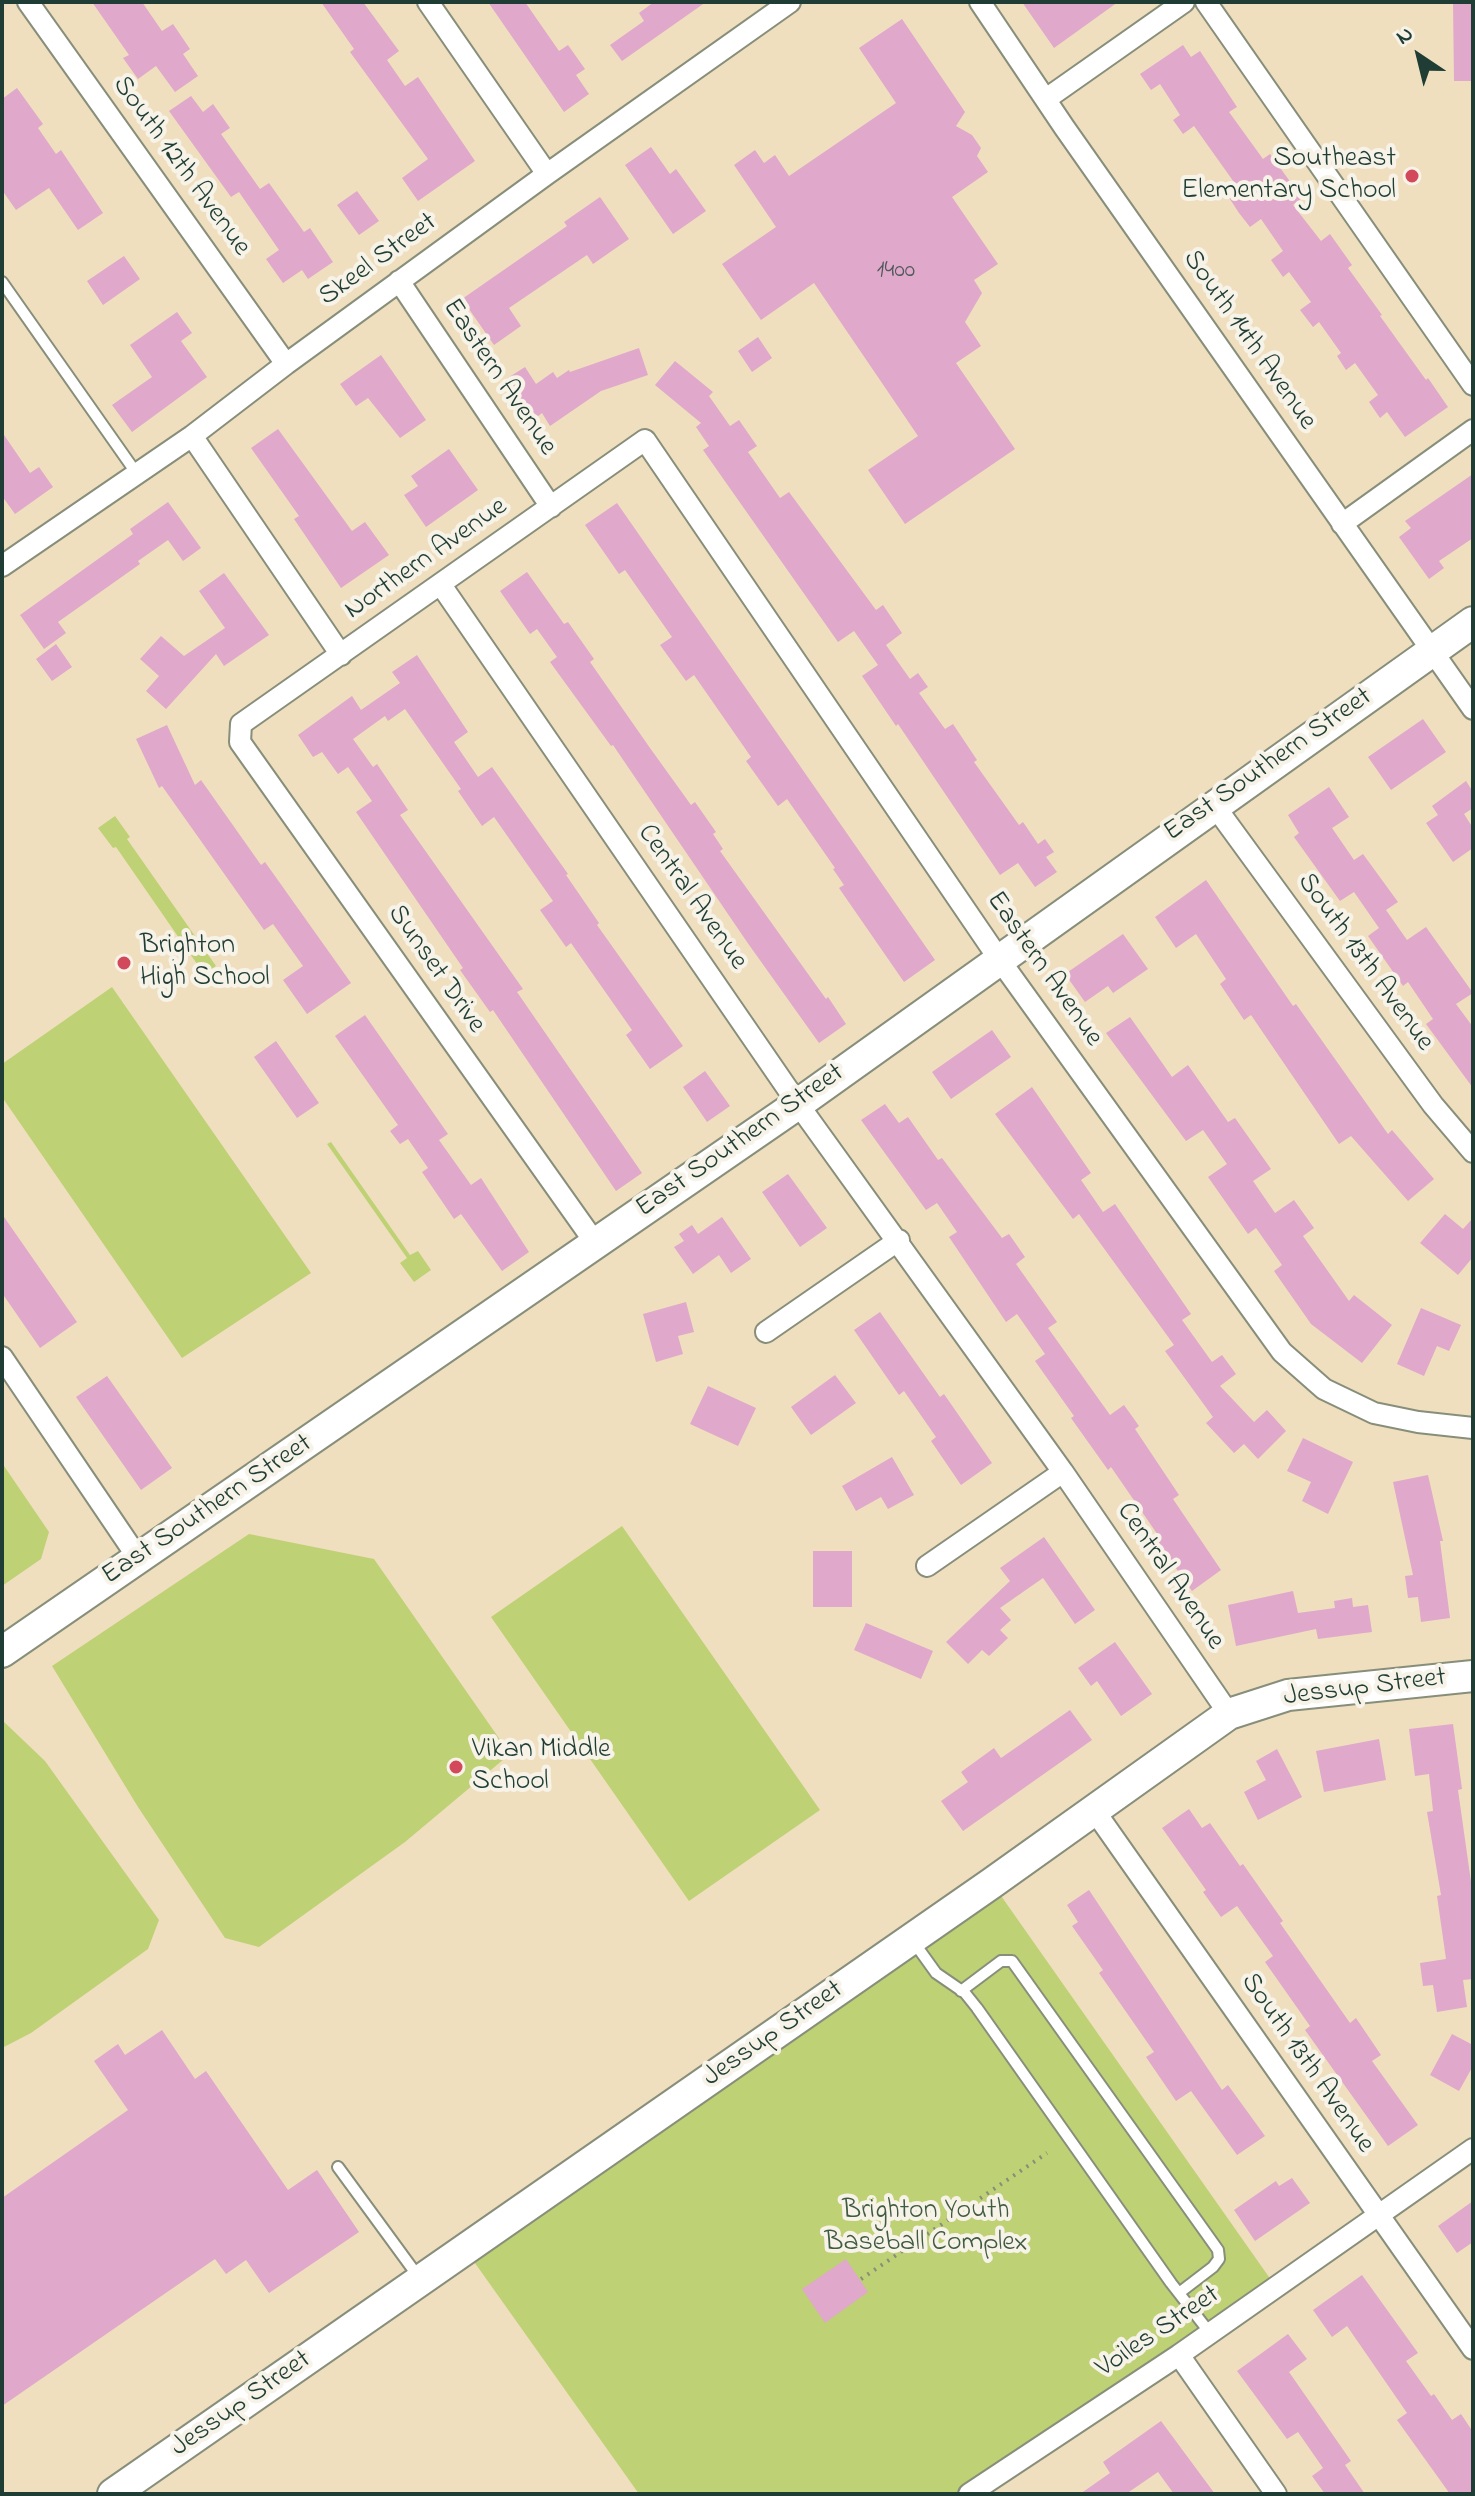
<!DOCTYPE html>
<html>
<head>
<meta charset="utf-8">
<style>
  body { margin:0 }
  #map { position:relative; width:1475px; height:2496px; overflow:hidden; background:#efdfbf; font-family:"Indie Flower",sans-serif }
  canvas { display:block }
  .frame { position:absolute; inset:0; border:4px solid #1f3d34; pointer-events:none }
  .north { position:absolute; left:1379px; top:16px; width:80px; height:80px; -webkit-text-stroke:6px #f7f3e8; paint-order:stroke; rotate:325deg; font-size:22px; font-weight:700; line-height:32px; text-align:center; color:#1f3d34 }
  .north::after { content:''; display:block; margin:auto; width:28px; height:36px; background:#1f3d34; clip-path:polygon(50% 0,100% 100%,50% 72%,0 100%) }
</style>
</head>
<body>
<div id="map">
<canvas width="1475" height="2496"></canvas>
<div class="frame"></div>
<div class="north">N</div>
</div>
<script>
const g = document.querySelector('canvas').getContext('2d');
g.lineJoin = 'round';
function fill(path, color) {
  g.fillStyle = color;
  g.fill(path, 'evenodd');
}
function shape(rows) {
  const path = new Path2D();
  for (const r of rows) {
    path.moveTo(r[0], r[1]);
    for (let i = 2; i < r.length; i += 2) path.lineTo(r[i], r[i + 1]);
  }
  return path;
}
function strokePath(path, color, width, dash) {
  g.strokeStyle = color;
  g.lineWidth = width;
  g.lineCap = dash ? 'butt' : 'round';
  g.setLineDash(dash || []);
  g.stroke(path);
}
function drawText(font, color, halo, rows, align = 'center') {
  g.font = font + ' "Indie Flower",sans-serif';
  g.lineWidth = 8;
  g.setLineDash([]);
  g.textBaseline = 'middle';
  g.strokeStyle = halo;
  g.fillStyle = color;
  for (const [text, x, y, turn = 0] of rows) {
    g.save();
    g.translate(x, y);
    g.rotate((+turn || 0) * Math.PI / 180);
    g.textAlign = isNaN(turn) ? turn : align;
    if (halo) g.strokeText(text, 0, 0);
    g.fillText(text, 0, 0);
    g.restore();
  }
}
fill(shape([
  [115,816,130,837,127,839,216,966,204,974,116,847,113,848,98,828],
  [112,987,311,1273,182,1358,2,1097,2,1064],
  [331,1142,410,1255,418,1251,431,1270,414,1282,400,1263,407,1258,327,1144],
  [2,1463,49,1532,41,1559,2,1586],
  [622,1526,820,1810,689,1901,491,1617],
  [249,1534,374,1559,510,1754,405,1842,259,1947,225,1938,138,1807,52,1666],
  [2,1720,45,1761,159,1920,148,1949,31,2033,2,2048],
  [992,1883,1276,2287,969,2494,639,2494,465,2249]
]), '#bed174');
fill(shape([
  [92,2,142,2,162,31,173,24,190,49,183,54,198,76,175,92,156,66,138,79,123,58,129,55],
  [321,2,363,2,399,51,387,60,405,86,418,77,475,161,418,201,402,178,428,159,350,52,354,49],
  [488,2,525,2,559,51,568,45,585,69,576,75,589,94,564,112],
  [654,2,706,2,622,61,610,45,644,21,639,13],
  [1022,2,1118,2,1054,48],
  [1453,2,1473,2,1473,81,1454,81],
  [902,19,965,112,956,126,972,135,981,148,977,156,988,172,952,197,998,264,974,280,982,293,965,322,981,346,956,363,1015,449,905,524,868,470,918,436,814,283,761,320,722,264,776,227,734,165,755,150,764,163,775,155,789,176,896,103,859,48],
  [1183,45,1191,57,1200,51,1237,107,1229,112,1263,159,1270,154,1302,198,1293,205,1321,241,1330,234,1352,265,1348,268,1382,315,1380,316,1426,380,1428,378,1448,407,1405,437,1387,412,1380,418,1369,402,1378,395,1355,363,1346,370,1337,356,1341,353,1319,322,1313,327,1300,310,1311,302,1289,272,1283,277,1271,260,1283,251,1261,219,1250,227,1239,213,1226,193,1236,185,1194,126,1183,134,1173,120,1180,115,1160,84,1151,90,1140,74],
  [17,88,43,124,38,128,56,154,61,150,103,213,78,230,49,188,16,210,2,190,2,99],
  [191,96,203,112,213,104,230,128,221,134,260,189,269,183,304,232,310,228,333,262,308,279,302,270,283,283,266,259,279,250,239,192,231,197,169,111],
  [651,147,670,174,676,169,706,211,673,234,625,165],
  [357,191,379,221,359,235,337,205],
  [600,197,629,239,593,264,587,255,509,308,521,326,494,345,462,299,567,226,564,222],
  [124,256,140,279,103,305,87,281],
  [177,312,192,333,181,341,207,377,132,432,112,405,152,377,130,345],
  [758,337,772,358,752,372,738,351],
  [639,348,648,375,601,391,550,426,542,413,532,421,506,379,525,367,536,384,553,372,557,378,569,370,570,372],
  [381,355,426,420,400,438,368,398,356,406,340,384],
  [675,361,713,392,709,396,730,426,739,420,757,446,748,452,780,498,789,492,876,610,883,605,902,633,886,645,910,679,918,673,928,687,919,693,945,729,953,724,977,760,974,762,1019,825,1023,822,1038,844,1045,839,1054,852,1046,857,1057,872,1035,887,1018,863,1000,875,898,724,896,726,862,676,878,665,854,631,838,642,703,450,709,446,696,427,701,423,655,385],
  [278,429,352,531,365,522,389,555,341,588,294,519,299,516,251,448],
  [2,432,30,473,39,467,53,487,15,514,2,496],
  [449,449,478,490,426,527,404,495,418,486,411,476],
  [1473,474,1473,538,1439,561,1444,568,1429,579,1399,537,1411,528,1405,521],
  [168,502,201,548,183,561,168,540,138,561,140,564,58,622,66,633,44,649,20,615,133,534,130,529],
  [617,503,935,960,904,982,839,888,844,885,833,869,835,868,787,799,778,806,746,761,751,757,694,675,686,681,660,645,672,637,625,570,619,574,585,525],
  [527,572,564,624,568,622,594,659,590,662,650,748,691,805,695,802,716,832,713,834,723,849,720,851,826,999,828,997,846,1024,819,1043,747,942,613,745,611,746,550,662,557,657,537,629,530,634,500,591],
  [224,573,269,635,224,666,216,654,166,709,146,691,159,676,140,659,161,636,184,656,225,628,199,591],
  [56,644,72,667,52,681,36,659],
  [417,655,468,732,454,742,478,777,492,767,568,874,566,875,599,923,597,925,683,1046,650,1069,626,1035,632,1030,571,943,566,947,540,910,553,901,494,817,482,826,458,791,461,789,405,709,388,721,385,716,353,739,373,767,377,764,408,810,400,815,523,989,517,992,642,1173,616,1191,493,1010,490,1012,460,970,463,968,356,812,372,801,348,767,338,774,322,752,313,757,298,735,352,696,361,710,400,683,392,672],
  [1423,719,1446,752,1391,790,1368,757],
  [167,725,195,785,201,780,261,865,265,862,351,983,307,1014,283,980,303,966,273,924,264,930,162,786,159,788,136,739],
  [1466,781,1473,792,1473,808,1464,814,1473,828,1473,848,1453,862,1426,823,1438,815,1432,806],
  [1329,787,1349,817,1332,828,1354,860,1363,854,1398,902,1386,910,1407,940,1426,927,1473,993,1456,1004,1473,1027,1473,1088,1426,1024,1433,1019,1408,982,1403,986,1368,936,1379,928,1354,892,1340,901,1294,837,1299,833,1288,815],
  [1206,880,1293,1006,1296,1004,1388,1134,1392,1130,1434,1179,1408,1201,1351,1136,1339,1144,1251,1015,1244,1020,1220,984,1226,979,1196,934,1176,948,1155,917],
  [1123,934,1148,969,1113,993,1108,986,1085,1002,1065,974],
  [365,1015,448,1134,439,1140,471,1185,481,1178,529,1252,502,1271,461,1214,454,1219,422,1172,428,1168,408,1139,400,1144,390,1131,398,1125,335,1036],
  [1130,1017,1172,1077,1188,1065,1228,1122,1235,1118,1271,1169,1253,1181,1275,1213,1294,1200,1314,1228,1303,1236,1349,1301,1354,1295,1392,1325,1362,1363,1311,1324,1274,1271,1282,1265,1256,1228,1248,1234,1208,1177,1227,1164,1203,1130,1186,1141,1106,1033],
  [992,1030,1011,1057,951,1099,932,1072],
  [276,1041,319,1103,297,1118,254,1057],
  [705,1071,730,1106,707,1122,683,1087],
  [1032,1087,1091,1173,1081,1180,1103,1212,1115,1204,1191,1314,1182,1320,1212,1362,1222,1355,1236,1374,1220,1386,1254,1422,1267,1410,1286,1431,1258,1459,1244,1444,1234,1453,1206,1423,1213,1417,1165,1351,1174,1345,1079,1214,1073,1219,995,1114],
  [885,1104,899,1123,908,1117,938,1160,942,1158,1002,1238,1009,1234,1025,1257,1016,1264,1057,1322,1048,1328,1110,1415,1124,1405,1139,1426,1135,1429,1179,1495,1173,1499,1221,1570,1192,1591,1156,1540,1160,1538,1111,1467,1108,1470,1071,1418,1074,1416,1035,1361,1045,1354,1017,1314,1006,1322,949,1237,957,1232,937,1203,926,1210,861,1120],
  [788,1174,827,1228,800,1247,762,1192],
  [2,1214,77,1322,40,1348,2,1293],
  [1445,1214,1463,1229,1473,1218,1473,1257,1458,1275,1420,1243],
  [722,1217,751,1259,731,1273,719,1255,693,1274,674,1247,684,1241,679,1234,692,1225,698,1234],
  [686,1302,694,1332,678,1336,683,1354,656,1362,643,1314],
  [1421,1308,1461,1325,1449,1351,1437,1346,1424,1376,1397,1364],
  [880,1312,940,1397,944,1394,992,1463,961,1485,931,1441,936,1437,904,1391,899,1395,854,1330],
  [835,1375,856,1403,811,1435,791,1407],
  [107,1376,172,1468,141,1490,76,1397],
  [708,1386,756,1408,738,1446,690,1424],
  [1303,1438,1353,1462,1328,1514,1302,1501,1311,1482,1287,1471],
  [892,1457,914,1495,888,1509,881,1497,856,1511,842,1486],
  [1428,1475,1443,1541,1440,1541,1450,1618,1421,1622,1418,1597,1408,1598,1405,1576,1413,1575,1393,1482],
  [1044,1537,1095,1610,1075,1624,1043,1578,1000,1608,1011,1620,1000,1630,1008,1638,989,1656,982,1650,968,1664,946,1642,1010,1581,1000,1568],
  [813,1551,852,1551,852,1607,813,1607],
  [1293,1591,1298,1613,1335,1608,1334,1601,1352,1598,1353,1607,1368,1605,1372,1632,1318,1639,1316,1629,1236,1646,1228,1605],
  [866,1623,933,1651,921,1679,854,1650],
  [1115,1642,1152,1694,1121,1716,1097,1681,1091,1686,1078,1668],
  [1070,1710,1092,1740,963,1831,941,1801,968,1782,961,1772,994,1748,1001,1758],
  [1453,1724,1462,1789,1458,1790,1473,1896,1473,1979,1463,1980,1467,2007,1437,2012,1433,1985,1423,1986,1420,1963,1446,1959,1437,1896,1441,1895,1427,1812,1433,1811,1429,1774,1415,1776,1409,1729],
  [1379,1739,1386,1780,1324,1792,1316,1751],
  [1277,1749,1302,1797,1258,1820,1244,1792,1266,1780,1256,1761],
  [1189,1809,1202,1828,1210,1823,1240,1866,1243,1864,1283,1921,1280,1923,1350,2023,1356,2018,1381,2055,1372,2061,1418,2125,1388,2146,1305,2030,1310,2026,1265,1962,1273,1956,1237,1906,1221,1917,1203,1892,1206,1890,1162,1828],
  [1089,1890,1222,2090,1228,2085,1265,2136,1237,2155,1191,2091,1176,2101,1146,2057,1154,2052,1099,1973,1103,1970,1072,1926,1078,1922,1067,1905],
  [162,2030,195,2079,206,2071,288,2190,317,2170,359,2232,269,2293,246,2260,226,2274,215,2259,2,2406,2,2198,128,2110,94,2061,118,2044,125,2055],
  [1452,2034,1473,2045,1473,2066,1459,2091,1430,2075],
  [1292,2178,1310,2203,1255,2241,1234,2210,1276,2181,1279,2186],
  [1473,2201,1473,2242,1457,2253,1438,2226],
  [846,2259,868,2292,825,2323,802,2289],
  [1362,2275,1418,2353,1406,2361,1431,2396,1434,2394,1452,2420,1461,2414,1473,2432,1473,2494,1450,2494,1397,2420,1407,2413,1347,2326,1332,2337,1313,2310],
  [1288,2334,1307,2359,1289,2372,1351,2461,1345,2465,1365,2494,1325,2494,1312,2476,1323,2468,1298,2432,1287,2439,1237,2371],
  [1161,2421,1215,2494,1174,2494,1158,2472,1126,2494,1080,2494,1110,2473,1103,2462]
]), '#e0a8ca');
const lane = shape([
  [2,282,137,474],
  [913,1941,936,1973,965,1993,977,2008,1171,2283,1210,2333],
  [961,1991,1001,1961,1012,1961,1218,2250,1219,2259,1213,2267,1179,2293],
  [338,2167,420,2279]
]);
const street = shape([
  [28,2,286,364],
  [428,2,547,174],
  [980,2,1064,127,1473,709],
  [1206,2,1473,385],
  [1046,99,1184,2],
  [399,281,551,507],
  [192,436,341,655],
  [1342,524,1473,430],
  [2,566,192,436,286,364,547,174,790,2],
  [441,585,798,1104,1063,1472,1229,1714],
  [1214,805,1433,1105,1473,1152],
  [596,1244,240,742,241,724,645,440,999,959,1282,1352,1324,1389,1374,1413,1418,1422,1473,1428],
  [766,1332,899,1240],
  [2,1357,138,1558],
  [927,1566,1063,1472],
  [1094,1810,1473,2349],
  [1179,2355,1276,2494],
  [969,2494,1179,2355,1473,2149]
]);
const secondary = shape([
  [2,1652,798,1104,1473,622],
  [113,2494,992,1883,1229,1714,1288,1695,1473,1676]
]);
strokePath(lane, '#878e7a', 14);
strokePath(street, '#878e7a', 24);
strokePath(secondary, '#878e7a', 34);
strokePath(shape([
  [861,2279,1047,2153]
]), '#878e7a', 4, [2, 6]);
strokePath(lane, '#fff', 10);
strokePath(street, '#fff', 20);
strokePath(secondary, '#fff', 30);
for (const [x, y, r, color] of [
  [1412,176,8,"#d1495b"],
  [124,963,8,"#d1495b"],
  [456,1767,8,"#d1495b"]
]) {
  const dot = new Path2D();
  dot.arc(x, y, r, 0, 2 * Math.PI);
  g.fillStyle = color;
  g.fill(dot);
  strokePath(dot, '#f7f3e8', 3);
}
drawText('24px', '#4f585a', null, [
  ["1400",896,272]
]);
drawText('28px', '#1f3d34', '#f7f3e8', [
  ["Southeast",1396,160,"right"],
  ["Elementary School",1396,192,"right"],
  ["Brighton",140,947],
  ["High School",140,979],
  ["Vikan Middle",472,1751],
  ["School",472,1783]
], 'left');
drawText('28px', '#1f3d34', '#f7f3e8', [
  ["South 12th Avenue",180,167,54],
  ["Skeel Street",379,261,-36],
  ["South 14th Avenue",1248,341,55],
  ["Eastern Avenue",498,378,56],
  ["Northern Avenue",427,560,-35],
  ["East Southern Street",1269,766,-35],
  ["Central Avenue",691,898,55],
  ["South 13th Avenue",1364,963,54],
  ["Sunset Drive",435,970,55],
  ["Eastern Avenue",1043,970,55],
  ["East Southern Street",741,1142,-35],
  ["East Southern Street",208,1511,-34],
  ["Central Avenue",1169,1577,56],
  ["Jessup Street",1365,1689,-7],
  ["Jessup Street",774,2035,-35],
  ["South 13th Avenue",1306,2064,55],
  ["Voiles Street",1159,2333,-34],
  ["Jessup Street",242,2405,-35]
]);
drawText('28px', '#3f5b41', '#f7f3e8', [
  ["Brighton Youth",926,2212],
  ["Baseball Complex",926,2244]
]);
</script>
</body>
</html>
